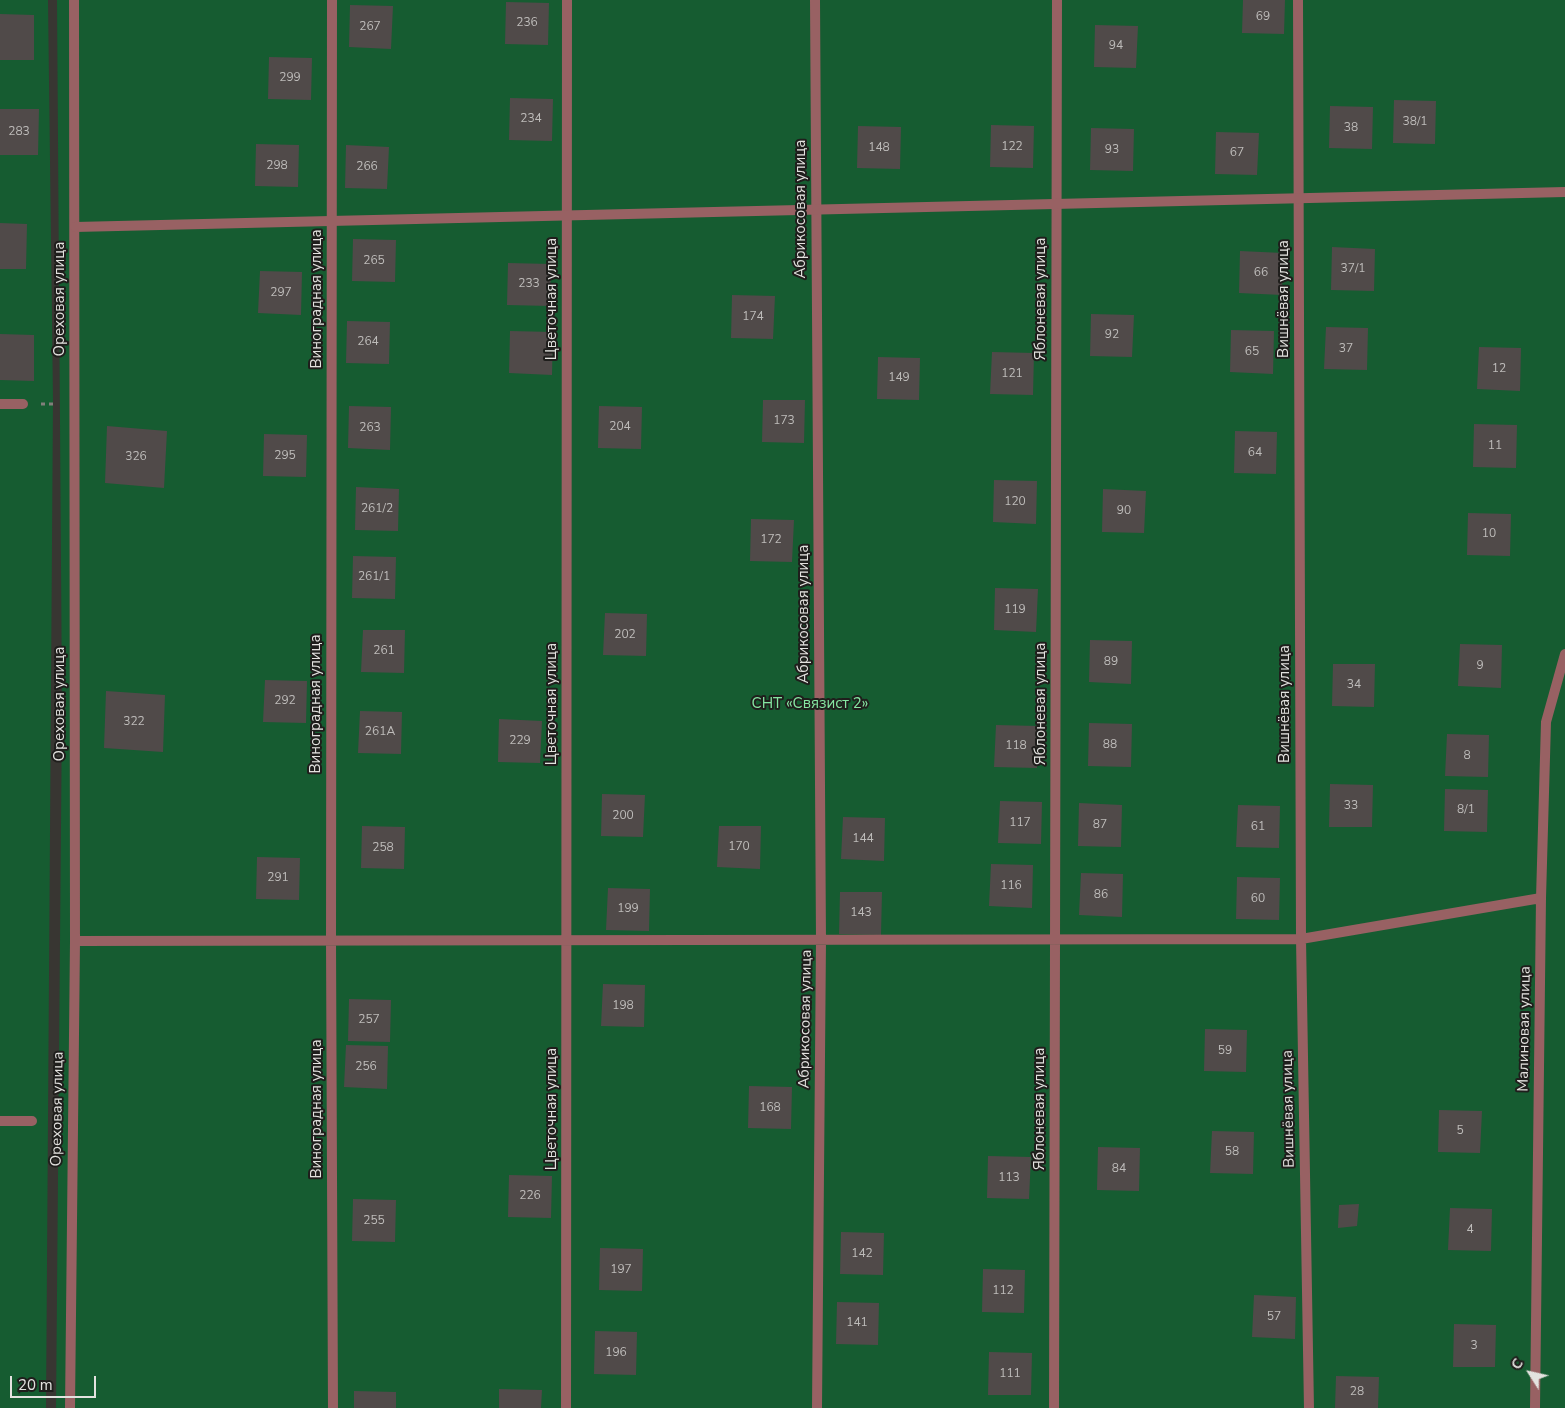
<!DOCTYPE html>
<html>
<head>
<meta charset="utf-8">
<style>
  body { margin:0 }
  #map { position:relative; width:1565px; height:1408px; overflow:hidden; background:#383632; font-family:"Nunito Sans",sans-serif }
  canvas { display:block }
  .north { position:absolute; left:1505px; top:1348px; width:50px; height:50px; -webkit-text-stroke:4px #1f1e1c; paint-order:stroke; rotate:305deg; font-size:14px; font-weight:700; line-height:20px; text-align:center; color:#e3e2df }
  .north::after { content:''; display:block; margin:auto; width:18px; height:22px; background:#e3e2df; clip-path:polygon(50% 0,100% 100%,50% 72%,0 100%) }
  .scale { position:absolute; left:10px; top:1376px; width:86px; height:22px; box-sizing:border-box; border:2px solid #e3e2df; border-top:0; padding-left:6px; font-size:15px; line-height:18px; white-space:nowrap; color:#e3e2df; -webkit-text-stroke:4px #1f1e1c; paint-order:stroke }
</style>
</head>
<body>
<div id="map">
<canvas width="1565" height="1408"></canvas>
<div class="north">С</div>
<div class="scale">20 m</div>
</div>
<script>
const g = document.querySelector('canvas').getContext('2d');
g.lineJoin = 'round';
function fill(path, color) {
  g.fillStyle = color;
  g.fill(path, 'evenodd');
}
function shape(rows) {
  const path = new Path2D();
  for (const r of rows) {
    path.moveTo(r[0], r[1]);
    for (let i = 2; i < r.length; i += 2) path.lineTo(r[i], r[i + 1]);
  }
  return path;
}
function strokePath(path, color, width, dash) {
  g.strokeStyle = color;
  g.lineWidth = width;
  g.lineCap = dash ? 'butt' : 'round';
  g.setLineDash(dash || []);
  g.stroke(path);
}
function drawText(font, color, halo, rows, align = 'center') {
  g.font = font + ' "Nunito Sans",sans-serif';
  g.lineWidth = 4;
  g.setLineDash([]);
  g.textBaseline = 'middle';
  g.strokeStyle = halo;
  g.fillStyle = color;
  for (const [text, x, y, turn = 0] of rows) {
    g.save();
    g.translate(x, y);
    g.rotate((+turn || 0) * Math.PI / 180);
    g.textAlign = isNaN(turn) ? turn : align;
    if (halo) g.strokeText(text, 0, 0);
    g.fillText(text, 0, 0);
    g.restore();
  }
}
fill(shape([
  [0,0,48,0,53,400,46,1408,0,1408],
  [57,0,1565,0,1565,1408,56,1408,62,707]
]), '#165c31');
fill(shape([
  [1243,0,1285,0,1284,34,1242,33],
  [506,2,549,3,548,45,505,44],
  [350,5,393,6,391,49,349,47],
  [0,14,34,15,34,60,0,60],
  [1095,25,1138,26,1136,68,1094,67],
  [269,57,312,58,311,100,268,99],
  [510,98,553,99,552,141,509,140],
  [1394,100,1436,101,1435,144,1393,143],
  [1330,106,1373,107,1372,149,1329,148],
  [0,109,39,109,38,155,0,155],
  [991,125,1034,126,1033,168,990,167],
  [858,126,901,127,900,169,857,168],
  [1091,128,1134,129,1133,171,1090,170],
  [1216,132,1259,133,1257,175,1215,174],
  [256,144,299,145,298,187,255,186],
  [346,145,389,147,387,189,345,188],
  [0,223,27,224,26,269,0,269],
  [353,239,396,240,395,282,352,281],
  [1332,247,1375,249,1374,291,1331,290],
  [1240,251,1283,253,1282,295,1239,293],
  [508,263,551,264,550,306,507,305],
  [260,271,302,272,301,315,258,313],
  [732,295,775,296,773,339,731,338],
  [1091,314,1134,315,1132,357,1090,356],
  [347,321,390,322,389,364,346,363],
  [1326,327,1368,328,1367,370,1324,369],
  [1231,330,1274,331,1273,374,1230,372],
  [510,331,553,332,552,375,509,373],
  [0,334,34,335,34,381,0,380],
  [1479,347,1521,348,1520,391,1477,389],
  [992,352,1034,353,1033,395,990,394],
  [878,357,920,358,919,400,877,399],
  [763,400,805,400,804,443,762,442],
  [349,406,391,407,390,450,348,448],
  [599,406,642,407,641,449,598,448],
  [1474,424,1517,425,1516,468,1473,467],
  [107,426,167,431,164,488,105,483],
  [1235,431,1277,432,1276,474,1234,473],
  [264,434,307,435,306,477,263,476],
  [994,480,1037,481,1036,524,993,522],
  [356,487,399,489,398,531,355,530],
  [1103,489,1146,491,1144,533,1102,532],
  [1468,513,1511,514,1510,556,1467,555],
  [751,519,794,520,792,562,750,561],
  [353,556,396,557,395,599,352,598],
  [995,588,1038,589,1036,632,994,630],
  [605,613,647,614,646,656,603,655],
  [363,630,405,630,404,673,361,672],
  [1090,640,1132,641,1131,684,1089,682],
  [1460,644,1502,645,1501,688,1458,686],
  [1333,664,1375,664,1374,707,1332,706],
  [265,680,307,681,306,723,263,722],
  [106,691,165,695,163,752,104,748],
  [360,711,402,712,401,754,358,753],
  [499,719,542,721,540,763,498,762],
  [1089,723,1132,724,1131,767,1088,766],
  [996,725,1038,726,1037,768,994,767],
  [1447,734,1489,735,1488,777,1445,776],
  [1330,784,1373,785,1372,827,1329,827],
  [1445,789,1488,790,1487,832,1444,831],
  [602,794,645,795,643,837,601,836],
  [1000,801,1042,802,1041,844,998,843],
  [1079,803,1122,805,1121,847,1078,846],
  [1238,805,1280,806,1279,848,1236,847],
  [843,817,885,818,884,861,841,859],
  [362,826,405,827,404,869,361,868],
  [719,826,761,826,760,869,717,867],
  [257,857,300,858,299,900,256,899],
  [991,864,1033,865,1032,908,989,906],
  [1081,873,1123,874,1122,917,1079,915],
  [1237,877,1280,878,1279,920,1236,919],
  [608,888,650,889,649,931,606,930],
  [840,892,882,892,881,935,839,934],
  [603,984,645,985,644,1027,601,1026],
  [349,999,391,1000,390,1042,348,1041],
  [1205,1029,1247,1030,1246,1072,1204,1071],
  [346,1045,388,1046,387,1089,344,1087],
  [749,1086,792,1087,791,1129,748,1128],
  [1439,1110,1482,1111,1480,1153,1438,1152],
  [1212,1131,1254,1132,1253,1174,1210,1173],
  [1098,1147,1140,1148,1139,1191,1097,1190],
  [988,1156,1031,1157,1029,1199,987,1198],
  [509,1175,552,1176,551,1218,508,1217],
  [353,1199,396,1200,395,1242,352,1241],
  [1359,1204,1357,1226,1338,1228,1339,1205],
  [1450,1208,1492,1209,1491,1251,1448,1250],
  [841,1232,884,1233,883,1275,840,1274],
  [600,1248,643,1249,642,1291,599,1290],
  [983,1269,1025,1270,1024,1313,982,1312],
  [1254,1295,1296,1297,1295,1339,1252,1337],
  [837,1302,879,1303,878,1345,836,1344],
  [1454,1324,1496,1325,1495,1367,1453,1367],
  [595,1331,637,1332,636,1375,594,1374],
  [989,1352,1032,1353,1031,1395,988,1395],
  [1336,1376,1379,1377,1378,1408,1335,1408],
  [499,1389,542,1390,541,1408,499,1408],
  [354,1391,396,1392,396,1408,354,1408]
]), '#504a49');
strokePath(shape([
  [41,404,55,404]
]), '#817f7b', 3, [4, 4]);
strokePath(shape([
  [332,0,331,941,333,1408],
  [815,0,821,940,817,1408],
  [1298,0,1301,939,1309,1408],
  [0,404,23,404],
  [75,941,1301,939,1541,898],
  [0,1121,32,1121],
  [70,1408,75,941,74,0],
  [566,1408,567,0],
  [1054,1408,1057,0],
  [1535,1408,1541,898,1546,722,1565,654]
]), '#986163', 10);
strokePath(shape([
  [75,227,1565,192]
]), '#986163', 10);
drawText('12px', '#bebcba', null, [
  ["69",1263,17],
  ["236",527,23],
  ["267",370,27],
  ["94",1116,46],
  ["299",290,78],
  ["234",531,119],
  ["38/1",1415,122],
  ["38",1351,128],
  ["283",19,132],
  ["122",1012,147],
  ["148",879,148],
  ["93",1112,150],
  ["67",1237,153],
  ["298",277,166],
  ["266",367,167],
  ["265",374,261],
  ["37/1",1353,269],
  ["66",1261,273],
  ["233",529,284],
  ["297",281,293],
  ["174",753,317],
  ["92",1112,335],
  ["264",368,342],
  ["37",1346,349],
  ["65",1252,352],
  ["12",1499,369],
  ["121",1012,374],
  ["149",899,378],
  ["173",784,421],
  ["204",620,427],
  ["263",370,428],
  ["11",1495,446],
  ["64",1255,453],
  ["295",285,456],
  ["326",136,457],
  ["120",1015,502],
  ["261/2",377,509],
  ["90",1124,511],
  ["10",1489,534],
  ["172",771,540],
  ["261/1",374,577],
  ["119",1015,610],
  ["202",625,635],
  ["261",384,651],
  ["89",1111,662],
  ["9",1480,666],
  ["34",1354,685],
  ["292",285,701],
  ["322",134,722],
  ["261А",380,732],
  ["229",520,741],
  ["88",1110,745],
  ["118",1016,746],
  ["8",1467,756],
  ["33",1351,806],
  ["8/1",1466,810],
  ["200",623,816],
  ["117",1020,823],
  ["87",1100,825],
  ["61",1258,827],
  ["144",863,839],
  ["170",739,847],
  ["258",383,848],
  ["291",278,878],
  ["116",1011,886],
  ["86",1101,895],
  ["60",1258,899],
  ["199",628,909],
  ["143",861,913],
  ["198",623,1006],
  ["257",369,1020],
  ["59",1225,1051],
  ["256",366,1067],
  ["168",770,1108],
  ["5",1460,1131],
  ["58",1232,1152],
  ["84",1119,1169],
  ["113",1009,1178],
  ["226",530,1196],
  ["255",374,1221],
  ["4",1470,1230],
  ["142",862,1254],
  ["197",621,1270],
  ["112",1003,1291],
  ["57",1274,1317],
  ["141",857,1323],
  ["3",1474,1346],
  ["196",616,1353],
  ["111",1010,1374],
  ["28",1357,1392]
]);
drawText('15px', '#e3e2df', '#1f1e1c', [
  ["Абрикосовая улица",801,209,-90],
  ["Ореховая улица",60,299,-90],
  ["Виноградная улица",317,299,-90],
  ["Цветочная улица",552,299,-90],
  ["Яблоневая улица",1041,299,-90],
  ["Вишнёвая улица",1284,299,-90],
  ["Абрикосовая улица",804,614,-90],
  ["Ореховая улица",60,704,-90],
  ["Виноградная улица",316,704,-90],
  ["Цветочная улица",552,704,-90],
  ["Яблоневая улица",1041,704,-90],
  ["Вишнёвая улица",1285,704,-90],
  ["Абрикосовая улица",806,1019,-89],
  ["Малиновая улица",1525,1029,-89],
  ["Ореховая улица",58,1109,-89],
  ["Виноградная улица",317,1109,-90],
  ["Цветочная улица",552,1109,-90],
  ["Яблоневая улица",1040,1109,-90],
  ["Вишнёвая улица",1289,1109,-91]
]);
drawText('15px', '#86e6a2', '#1f1e1c', [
  ["СНТ «Связист 2»",810,704]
]);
</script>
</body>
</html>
